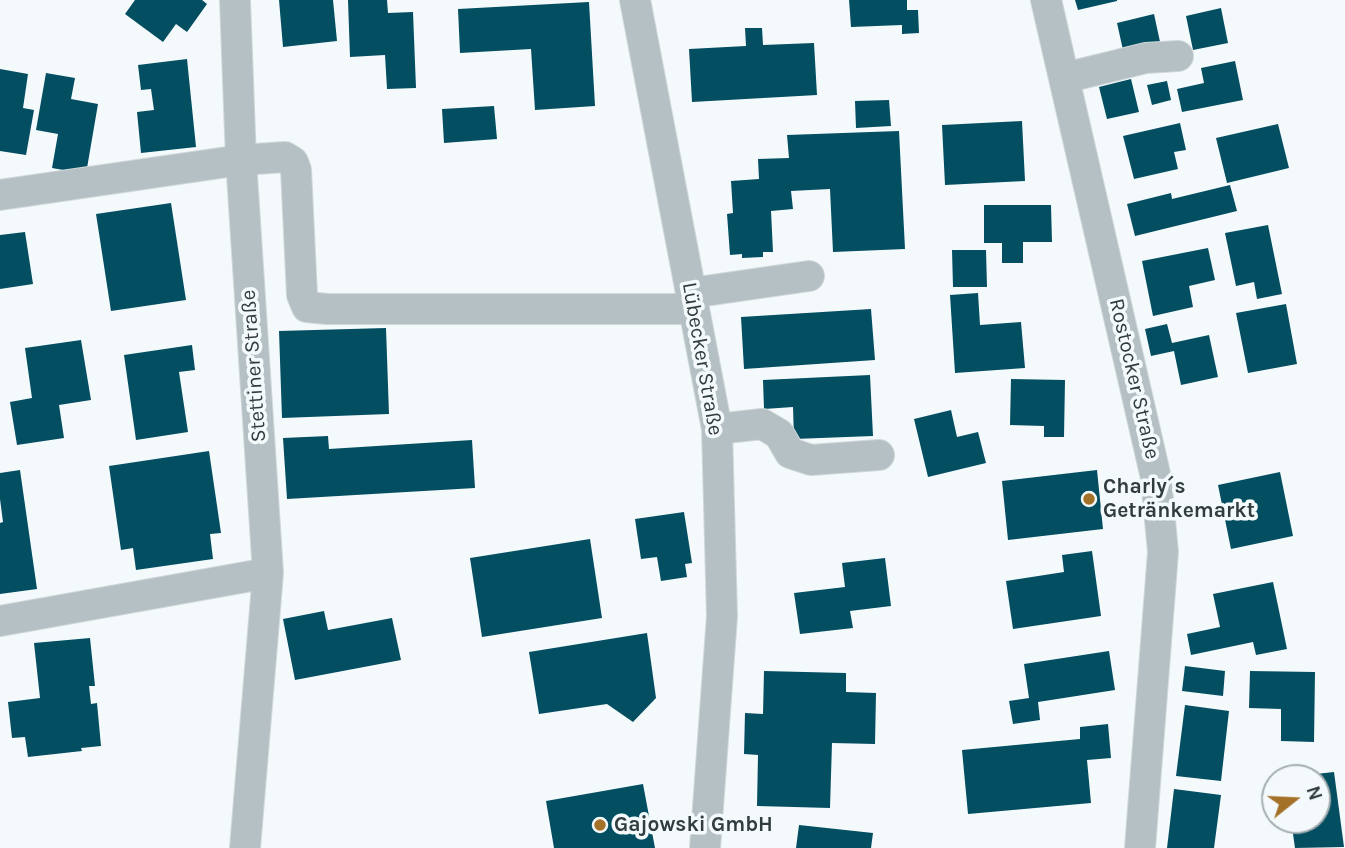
<!DOCTYPE html>
<html>
<head>
<meta charset="utf-8">
<style>
  body { margin:0 }
  #map { position:relative; width:1345px; height:848px; overflow:hidden; background:#f4fafc; font-family:Karla,sans-serif }
  canvas { display:block }
  .north { position:absolute; left:1261px; top:764px; width:70px; height:70px; box-sizing:border-box; background:#f4fafc; border:2px solid #a6aeb1; border-radius:50%; rotate:72deg; font-size:19px; font-weight:700; line-height:28px; text-align:center; color:#313c40 }
  .north::after { content:''; display:block; margin:auto; width:24px; height:32px; background:#a47128; clip-path:polygon(50% 0,100% 100%,50% 72%,0 100%) }
</style>
</head>
<body>
<div id="map">
<canvas width="1345" height="848"></canvas>
<div class="north">N</div>
</div>
<script>
const g = document.querySelector('canvas').getContext('2d');
g.lineJoin = 'round';
function fill(path, color) {
  g.fillStyle = color;
  g.fill(path, 'evenodd');
}
function shape(rows) {
  const path = new Path2D();
  for (const r of rows) {
    path.moveTo(r[0], r[1]);
    for (let i = 2; i < r.length; i += 2) path.lineTo(r[i], r[i + 1]);
  }
  return path;
}
function strokePath(path, color, width, dash) {
  g.strokeStyle = color;
  g.lineWidth = width;
  g.lineCap = dash ? 'butt' : 'round';
  g.setLineDash(dash || []);
  g.stroke(path);
}
function drawText(font, color, halo, rows, align = 'center') {
  g.font = font + ' Karla,sans-serif';
  g.lineWidth = 7;
  g.setLineDash([]);
  g.textBaseline = 'middle';
  g.strokeStyle = halo;
  g.fillStyle = color;
  for (const [text, x, y, turn = 0] of rows) {
    g.save();
    g.translate(x, y);
    g.rotate((+turn || 0) * Math.PI / 180);
    g.textAlign = isNaN(turn) ? turn : align;
    if (halo) g.strokeText(text, 0, 0);
    g.fillText(text, 0, 0);
    g.restore();
  }
}
fill(shape([
  [135,0,202,0,207,4,187,32,176,24,163,42,125,14],
  [279,0,333,0,337,41,283,47],
  [348,0,387,0,388,13,413,12,416,88,387,89,385,55,350,57],
  [849,0,907,0,907,10,918,10,919,33,902,34,902,25,851,27],
  [1075,0,1117,0,1117,1,1078,10],
  [589,2,595,106,535,110,531,49,460,53,458,9],
  [1221,8,1228,43,1193,50,1186,16],
  [1154,14,1162,51,1125,59,1117,23],
  [745,28,762,28,763,45,814,43,817,95,692,102,689,49,746,46],
  [187,59,196,147,141,153,137,112,154,110,151,89,141,90,138,65],
  [1235,61,1243,100,1182,112,1177,89,1204,83,1201,68],
  [0,69,28,74,23,108,34,110,26,155,0,151],
  [46,73,75,78,71,99,98,104,86,174,52,168,58,134,36,130],
  [1131,79,1139,112,1107,119,1099,87],
  [1167,81,1171,100,1152,105,1147,85],
  [889,100,891,126,856,128,855,101],
  [494,106,497,139,444,143,442,109],
  [1022,121,1025,181,945,185,942,125],
  [1180,123,1186,150,1174,152,1178,169,1134,179,1123,136],
  [1278,124,1289,168,1227,183,1216,138],
  [899,131,905,249,833,252,830,189,791,191,793,209,771,211,773,252,763,252,763,257,742,258,742,254,730,255,727,214,733,213,731,181,759,179,758,159,789,158,787,135],
  [1230,185,1237,211,1135,236,1127,204,1171,193,1172,199],
  [171,203,186,300,111,311,96,214],
  [984,205,1051,205,1052,242,1023,242,1023,263,1002,263,1002,243,984,243],
  [1268,225,1282,294,1257,299,1254,282,1236,286,1225,233],
  [25,232,33,284,0,289,0,235],
  [1208,248,1215,280,1189,286,1193,307,1153,316,1142,261],
  [952,250,986,250,987,287,953,287],
  [978,293,980,325,1021,322,1025,368,955,373,950,295],
  [1286,304,1297,364,1248,373,1236,313],
  [871,309,875,360,744,369,741,317],
  [1167,324,1172,343,1209,335,1218,377,1181,385,1174,351,1151,356,1145,329],
  [386,328,389,414,282,418,279,331],
  [81,340,91,400,59,405,64,438,17,445,10,402,32,398,25,348],
  [192,345,195,370,179,372,188,432,136,440,124,355],
  [870,375,873,436,794,439,793,407,764,409,763,380],
  [1011,379,1065,380,1064,437,1044,437,1044,426,1010,425],
  [951,410,957,437,978,432,986,463,928,477,914,419],
  [328,436,329,449,472,440,475,488,287,499,283,438],
  [209,451,221,533,210,534,213,559,136,570,133,548,121,550,109,466],
  [20,470,37,589,0,594,0,523,3,522,0,499,0,473],
  [1097,470,1103,529,1008,540,1002,481],
  [1280,472,1293,536,1231,549,1218,485],
  [684,512,692,563,685,564,687,577,661,581,657,557,641,559,635,519],
  [590,539,602,618,482,637,470,558],
  [1092,551,1101,616,1013,629,1006,581,1064,572,1062,555],
  [885,558,891,606,850,611,853,628,800,634,794,593,845,587,842,563],
  [1273,582,1287,649,1256,655,1253,642,1191,655,1187,634,1220,627,1213,594],
  [324,611,328,630,392,618,401,660,295,680,283,619],
  [647,633,656,698,633,722,607,704,539,714,529,652],
  [90,638,95,686,89,686,91,704,97,703,101,746,81,748,82,751,28,757,25,737,12,738,8,702,40,698,34,643],
  [1109,651,1115,690,1038,702,1040,720,1013,724,1009,701,1029,698,1024,664],
  [1185,666,1225,671,1223,696,1182,691],
  [764,671,846,673,846,692,876,693,875,744,832,743,830,808,757,806,758,755,744,754,745,713,763,714],
  [1250,671,1315,672,1314,742,1281,741,1281,709,1249,708],
  [1185,705,1229,711,1221,781,1176,776],
  [1108,724,1111,758,1087,760,1091,803,968,814,962,750,1080,739,1080,727],
  [1334,772,1344,847,1295,848,1291,820,1317,820,1317,778,1298,776],
  [643,784,655,848,554,848,546,801],
  [1174,789,1221,795,1214,848,1167,848],
  [799,825,873,833,871,848,796,848]
]), '#034e61');
const minor = shape([
  [235,0,241,160,268,573,245,848],
  [635,0,717,429,722,616,705,848],
  [1046,0,1156,478,1163,552,1140,848],
  [1064,78,1146,58,1178,56],
  [0,195,241,160,285,157,293,162,296,170,302,295,307,307,327,309,694,309],
  [691,293,809,276],
  [717,429,762,424,779,434,790,453,811,460,879,455],
  [0,621,268,573]
]);
strokePath(minor, '#d1d8da', 32);
strokePath(minor, '#b4c0c4', 30);
for (const [x, y, r, color] of [
  [1089,499,7,"#a47128"],
  [600,825,7,"#a47128"]
]) {
  const dot = new Path2D();
  dot.arc(x, y, r, 0, 2 * Math.PI);
  g.fillStyle = color;
  g.fill(dot);
  strokePath(dot, '#f4fafc', 2.5);
}
drawText('21px', '#313c40', '#f4fafc', [
  ["Lübecker Straße",702,359,80],
  ["Stettiner Straße",254,366,-94],
  ["Rostocker Straße",1134,379,77]
]);
drawText('bold 21px', '#313c40', '#f4fafc', [
  ["Charly´s",1103,487],
  ["Getränkemarkt",1103,511],
  ["Gajowski GmbH",614,825]
], 'left');
</script>
</body>
</html>
